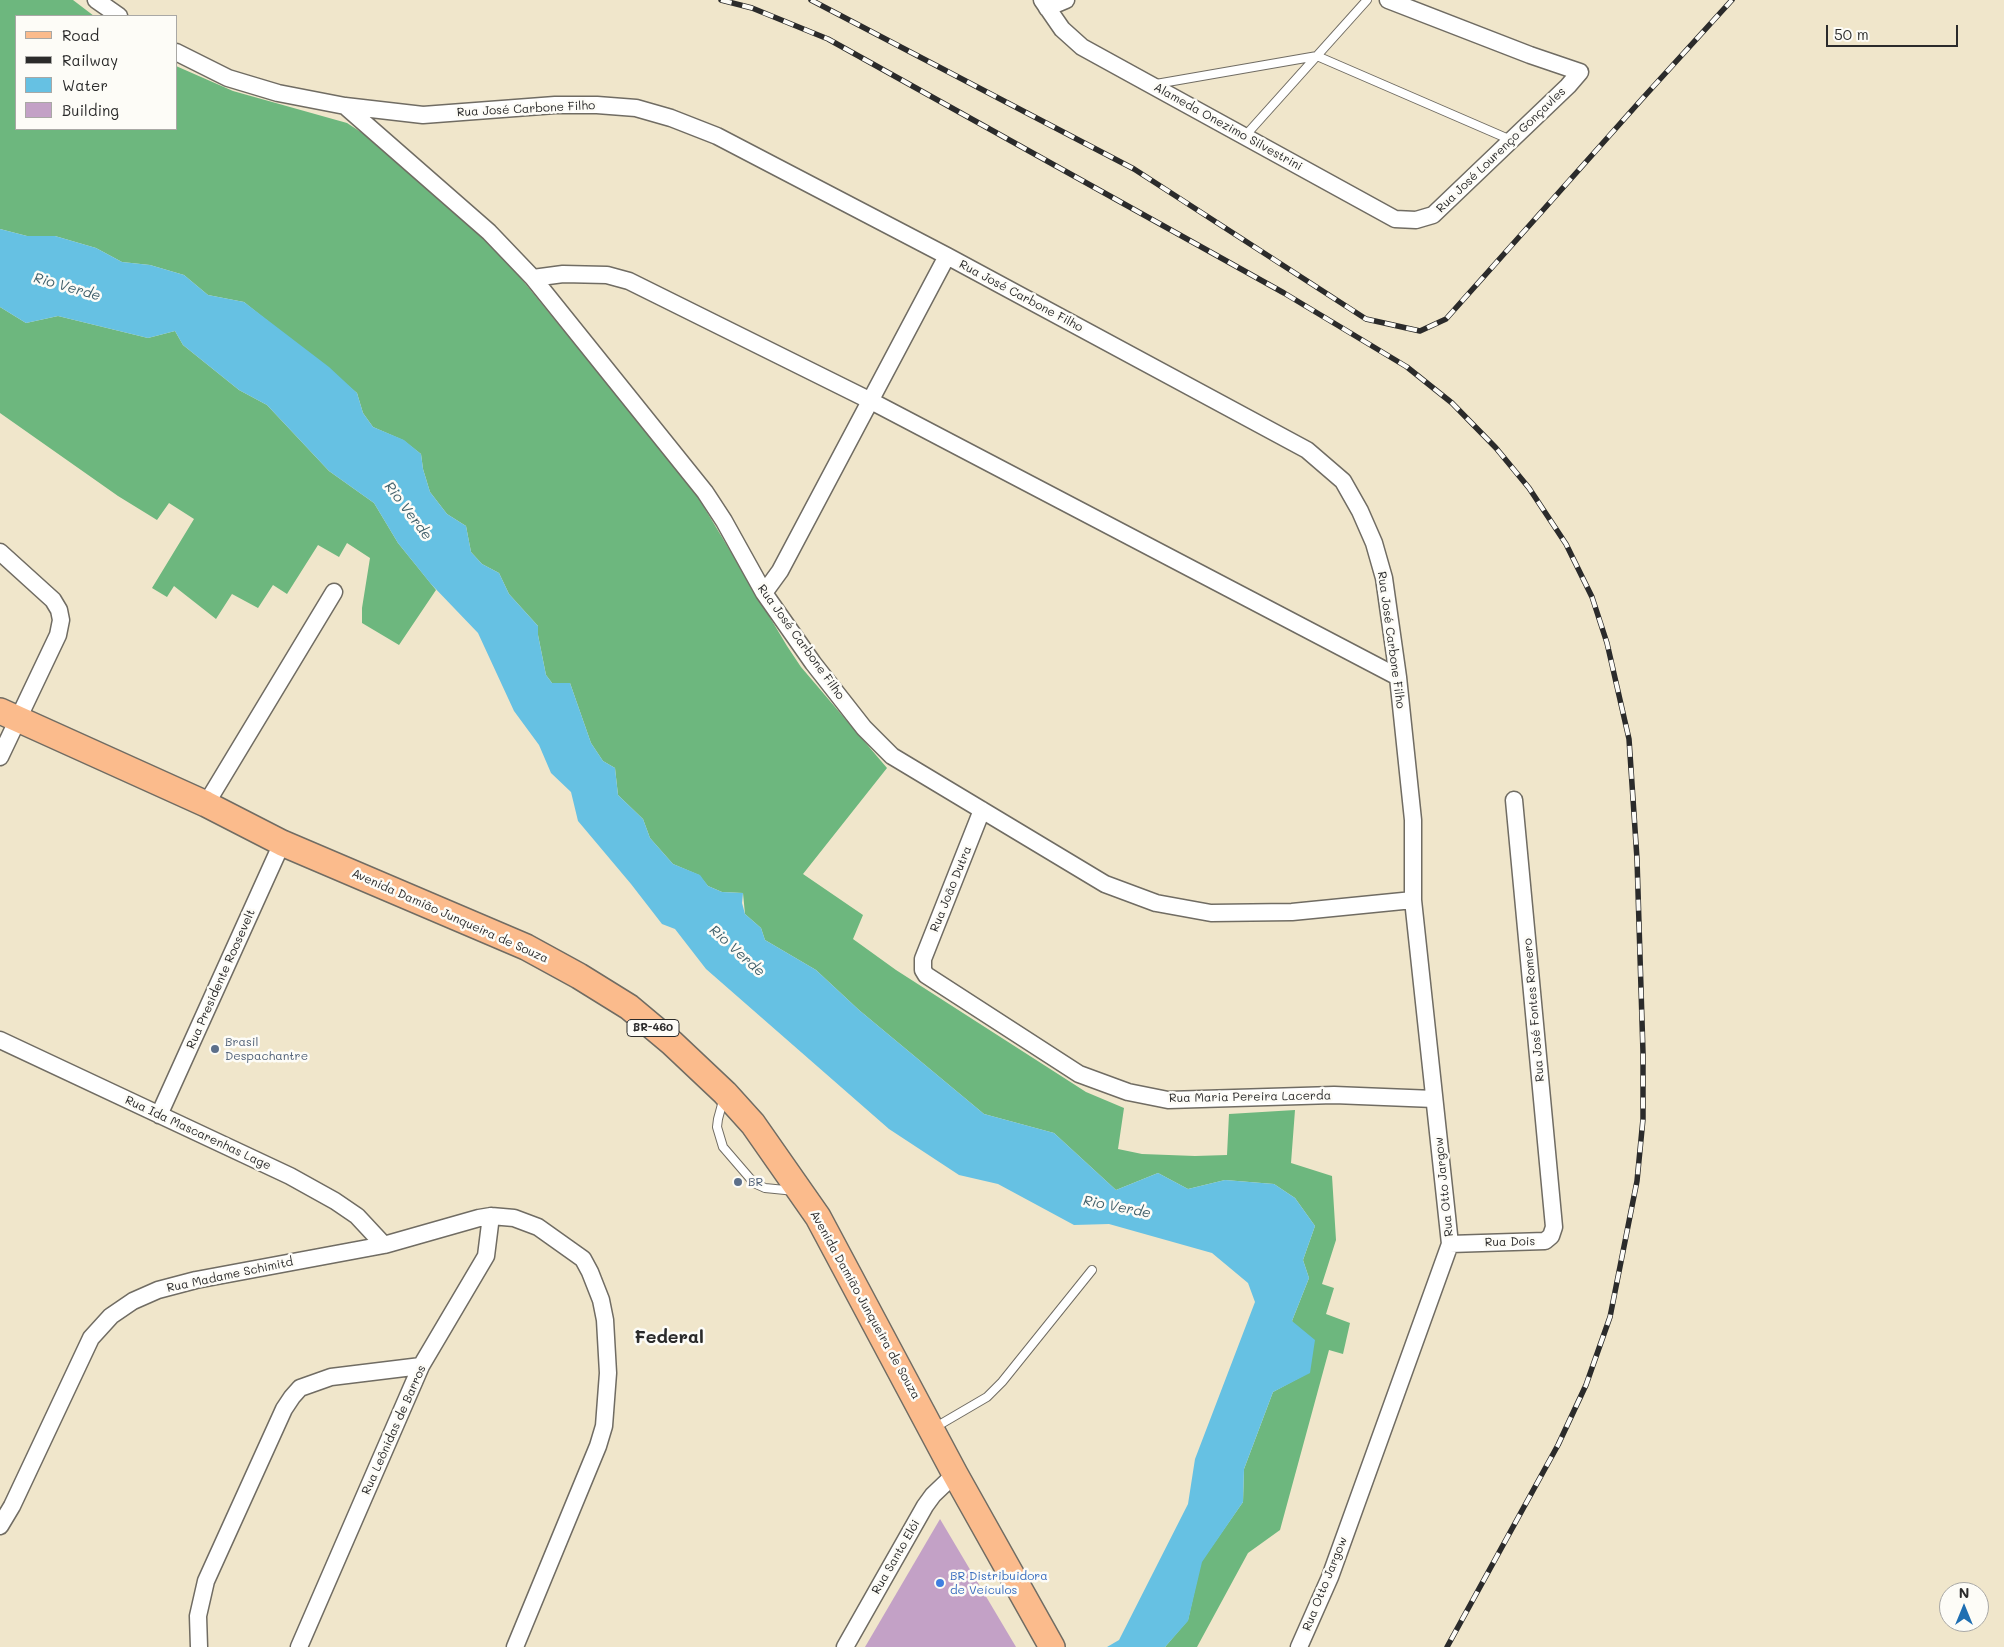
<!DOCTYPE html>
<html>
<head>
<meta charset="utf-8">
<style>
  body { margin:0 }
  #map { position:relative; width:2004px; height:1647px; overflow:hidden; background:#f0e6cb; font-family:Mali,sans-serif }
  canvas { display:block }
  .legend { position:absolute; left:15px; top:15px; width:162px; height:115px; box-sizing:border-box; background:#fdfcf7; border:1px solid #a9a8a5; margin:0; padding:6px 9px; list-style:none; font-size:15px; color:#2b2b2b }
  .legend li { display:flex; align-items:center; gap:10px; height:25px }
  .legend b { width:25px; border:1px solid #a9a8a5 }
  .north { position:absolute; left:1939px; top:1582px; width:50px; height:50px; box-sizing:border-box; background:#fdfcf7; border:1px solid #a9a8a5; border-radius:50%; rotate:0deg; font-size:14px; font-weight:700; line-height:20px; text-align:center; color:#2b2b2b }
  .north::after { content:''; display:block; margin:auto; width:18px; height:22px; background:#1f6fb2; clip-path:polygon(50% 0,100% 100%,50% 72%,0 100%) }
  .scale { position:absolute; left:1826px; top:25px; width:132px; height:22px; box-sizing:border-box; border:2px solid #2b2b2b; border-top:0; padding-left:6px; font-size:15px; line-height:18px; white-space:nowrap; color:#2b2b2b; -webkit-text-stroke:4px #fdfcf7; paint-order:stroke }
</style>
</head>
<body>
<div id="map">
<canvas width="2004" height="1647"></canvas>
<ul class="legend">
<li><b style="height:6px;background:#fbbb8c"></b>Road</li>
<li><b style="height:6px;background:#2b2b2b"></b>Railway</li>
<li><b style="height:14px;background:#66c1e3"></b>Water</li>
<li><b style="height:14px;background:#c3a1c6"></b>Building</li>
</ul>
<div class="north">N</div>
<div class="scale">50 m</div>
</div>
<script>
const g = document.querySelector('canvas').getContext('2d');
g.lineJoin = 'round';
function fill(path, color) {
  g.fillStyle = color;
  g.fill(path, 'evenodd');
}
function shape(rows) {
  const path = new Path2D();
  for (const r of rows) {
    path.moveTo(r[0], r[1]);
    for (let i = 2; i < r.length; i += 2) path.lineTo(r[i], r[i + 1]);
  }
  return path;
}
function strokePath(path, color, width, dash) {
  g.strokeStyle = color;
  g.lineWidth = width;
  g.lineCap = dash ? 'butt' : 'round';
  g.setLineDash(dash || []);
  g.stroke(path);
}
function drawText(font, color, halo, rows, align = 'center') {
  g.font = font + ' Mali,sans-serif';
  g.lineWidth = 5;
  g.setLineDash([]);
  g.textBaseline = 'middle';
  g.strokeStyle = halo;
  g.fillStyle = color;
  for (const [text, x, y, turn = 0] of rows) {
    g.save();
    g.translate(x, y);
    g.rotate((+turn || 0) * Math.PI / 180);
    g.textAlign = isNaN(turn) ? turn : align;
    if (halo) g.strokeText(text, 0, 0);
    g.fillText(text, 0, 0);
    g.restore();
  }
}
fill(shape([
  [0,0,73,0,94,16,16,16,16,129,176,129,176,66,233,91,347,123,373,140,489,239,695,492,787,646,801,667,887,768,803,874,863,915,853,939,896,970,1086,1092,1124,1108,1118,1149,1142,1154,1195,1156,1227,1155,1229,1114,1295,1110,1291,1163,1332,1176,1336,1240,1322,1284,1334,1288,1326,1314,1350,1323,1343,1354,1329,1350,1280,1530,1248,1553,1197,1647,1165,1647,1188,1620,1201,1562,1243,1502,1244,1469,1273,1392,1310,1372,1292,1321,1309,1278,1303,1260,1315,1226,1295,1198,1274,1184,1225,1180,1188,1189,1158,1173,1116,1190,1054,1133,984,1114,859,1010,816,970,765,940,761,928,745,914,743,893,722,892,708,886,699,875,673,864,650,838,643,819,618,795,615,768,603,761,591,743,570,683,552,683,546,675,538,635,538,626,509,594,499,573,482,564,471,552,466,526,447,514,430,492,423,469,421,454,403,440,373,427,363,413,357,393,244,302,208,295,184,275,150,265,122,262,96,248,55,236,27,236,0,229],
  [0,307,26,323,58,316,148,338,175,331,183,345,239,390,267,405,329,471,374,503,398,543,436,590,399,645,362,623,362,608,370,558,347,543,339,557,318,545,287,594,273,585,258,608,232,594,216,619,174,586,167,597,152,588,194,519,169,503,157,520,118,496,0,413]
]), '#6db77e');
fill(shape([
  [0,229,27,236,55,236,96,248,122,262,150,265,184,275,208,295,244,302,329,367,357,393,363,413,373,427,404,440,421,454,423,469,430,492,447,514,466,526,471,552,482,564,499,573,509,594,538,626,538,635,546,675,552,683,570,683,591,743,603,761,615,768,618,795,643,819,650,838,673,864,700,875,708,886,722,892,743,893,742,903,745,914,761,928,765,940,816,970,859,1010,984,1114,1054,1133,1116,1190,1158,1173,1188,1189,1225,1180,1274,1184,1295,1198,1315,1226,1303,1260,1309,1278,1292,1321,1315,1340,1310,1373,1273,1392,1244,1469,1243,1502,1202,1562,1188,1621,1165,1647,1107,1647,1119,1640,1188,1504,1195,1459,1255,1302,1248,1283,1212,1253,1109,1224,1074,1225,998,1184,959,1175,889,1129,706,969,675,929,662,924,631,884,578,821,571,792,551,773,539,745,514,711,478,633,431,584,398,543,374,503,329,471,267,405,239,390,183,345,175,331,148,338,58,316,26,323,0,307]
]), '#66c1e3');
fill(shape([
  [940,1519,1016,1647,865,1647]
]), '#c3a1c6');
const lane = shape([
  [1156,84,1317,56,1511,140],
  [1245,136,1367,0],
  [724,1097,718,1119,717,1127,723,1147,754,1183,765,1188,795,1191],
  [934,1428,987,1397,1002,1382,1092,1270]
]);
const street = shape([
  [96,0,119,16],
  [1042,0,1062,29,1082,47,1395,219,1416,220,1433,215,1568,86,1580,72,1530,55,1388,0],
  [1047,8,1066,0],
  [176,52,228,78,278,93,345,106,423,115,555,105,597,105,636,108,671,118,717,136,947,256,1307,450,1343,481,1360,511,1374,543,1384,578,1398,677,1413,820,1413,900,1450,1244,1330,1577,1299,1647],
  [345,106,489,232,533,278,705,492,724,521,764,593,813,663,864,728,892,756,1105,884,1156,903,1211,913,1292,912,1413,900],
  [533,278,563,274,607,275,629,281,871,401,1398,677],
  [0,552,53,600,59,610,61,620,58,635,0,757],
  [764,593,780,571,947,256],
  [206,804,334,592],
  [982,810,923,959,923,970,926,975,1079,1074,1128,1092,1168,1100,1334,1095,1434,1099],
  [0,1040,290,1176,335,1201,357,1216,384,1245],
  [159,1115,282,843],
  [1450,1244,1545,1241,1551,1236,1554,1227,1514,800],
  [0,1526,12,1506,91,1338,111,1316,133,1301,158,1290,196,1280,384,1245,479,1218,491,1216,514,1218,538,1227,583,1259,590,1272,601,1300,605,1320,608,1373,604,1426,598,1446,515,1647],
  [199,1647,198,1616,206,1581,284,1409,292,1397,300,1388,331,1377,421,1366],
  [299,1647,421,1366,486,1256,491,1216],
  [845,1647,925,1506,933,1495,955,1474]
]);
const primary = shape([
  [0,711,206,804,282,843,526,947,579,976,629,1007,672,1043,725,1093,753,1124,818,1217,955,1474,1052,1647]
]);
strokePath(lane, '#706c63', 10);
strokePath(street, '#706c63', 19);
strokePath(primary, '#706c63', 28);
strokePath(lane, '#fff', 8);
strokePath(street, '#fff', 16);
strokePath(primary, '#fbbb8c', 25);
const rail = shape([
  [721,0,752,8,828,39,1284,293,1407,367,1452,403,1496,448,1529,488,1566,544,1592,597,1607,643,1629,739,1637,859,1643,1053,1643,1119,1637,1181,1610,1317,1586,1385,1558,1445,1447,1647],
  [811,0,1134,169,1366,319,1420,331,1446,319,1642,99,1732,0]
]);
strokePath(rail, '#2b2b2b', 5.5);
strokePath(rail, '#fdfcf7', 4, [11]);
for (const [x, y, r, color] of [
  [215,1049,5,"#5c6f8a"],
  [738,1182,5,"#5c6f8a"],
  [940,1583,5,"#3f7fe0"]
]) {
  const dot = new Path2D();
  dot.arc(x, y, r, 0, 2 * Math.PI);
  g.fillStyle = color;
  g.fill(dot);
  strokePath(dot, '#fdfcf7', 2);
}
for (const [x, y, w] of [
  [653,1028,52]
]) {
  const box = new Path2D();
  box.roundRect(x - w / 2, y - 8.5, w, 17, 4);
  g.fillStyle = '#fdfcf7';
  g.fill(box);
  strokePath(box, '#2b2b2b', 1);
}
drawText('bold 11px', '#2b2b2b', null, [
  ["BR-460",653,1028]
]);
drawText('12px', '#2b2b2b', '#fdfcf7', [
  ["Rua José Carbone Filho",526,109,-3],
  ["Alameda Onezimo Silvestrini",1228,127,29],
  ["Rua José Lourenço Gonçavles",1501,150,-44],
  ["Rua José Carbone Filho",1021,296,28],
  ["Rua José Carbone Filho",1391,640,82],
  ["Rua José Carbone Filho",801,642,54],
  ["Rua João Dutra",951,889,-68],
  ["Avenida Damião Junqueira de Souza",450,916,24],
  ["Rua Presidente Roosevelt",221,979,-66],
  ["Rua José Fontes Romero",1534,1010,-95],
  ["Rua Maria Pereira Lacerda",1250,1097,-1],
  ["Rua Ida Mascarenhas Lage",198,1133,25],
  ["Rua Otto Jargow",1444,1187,-96],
  ["Rua Dois",1510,1242,-1],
  ["Rua Madame Schimitd",230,1275,-12],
  ["Avenida Damião Junqueira de Souza",865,1305,61],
  ["Rua Leônidas de Barros",394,1430,-66],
  ["Rua Santo Elói",896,1557,-60],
  ["Rua Otto Jargow",1325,1584,-68]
]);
drawText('12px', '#4e5e75', '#fdfcf7', [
  ["Brasil",225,1042],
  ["Despachantre",225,1056],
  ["BR",748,1182]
], 'left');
drawText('12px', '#366cbe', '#fdfcf7', [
  ["BR Distribuidora",950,1576],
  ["de Veículos",950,1590]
], 'left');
drawText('italic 14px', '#40606b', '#fdfcf7', [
  ["Rio Verde",67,287,16],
  ["Rio Verde",408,511,53],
  ["Rio Verde",737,951,42],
  ["Rio Verde",1117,1207,11]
]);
drawText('bold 18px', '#2b2b2b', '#fdfcf7', [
  ["Federal",669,1337]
]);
</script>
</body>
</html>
